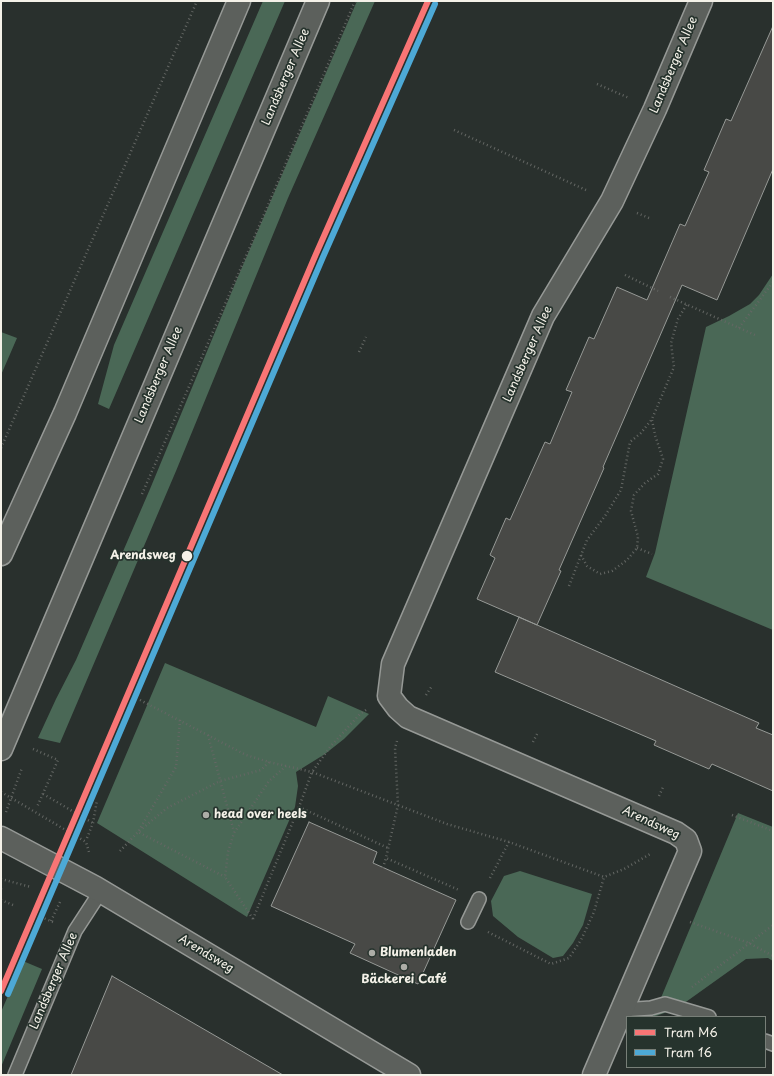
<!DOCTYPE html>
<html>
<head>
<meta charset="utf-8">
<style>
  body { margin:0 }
  #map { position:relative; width:774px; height:1076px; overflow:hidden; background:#29302d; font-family:"Playpen Sans",sans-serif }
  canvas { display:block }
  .frame { position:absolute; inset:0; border:2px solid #f4f1e8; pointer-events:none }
  .legend { position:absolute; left:626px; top:1016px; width:140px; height:52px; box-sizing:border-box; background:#26332d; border:1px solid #787f78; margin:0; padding:5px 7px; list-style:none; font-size:12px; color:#f4f1e8 }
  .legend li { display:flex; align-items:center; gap:8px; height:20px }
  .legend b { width:20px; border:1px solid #787f78 }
</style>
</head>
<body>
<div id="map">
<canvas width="774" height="1076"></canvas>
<div class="frame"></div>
<ul class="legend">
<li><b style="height:5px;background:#f87575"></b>Tram M6</li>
<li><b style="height:5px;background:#4da9d6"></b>Tram 16</li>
</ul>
</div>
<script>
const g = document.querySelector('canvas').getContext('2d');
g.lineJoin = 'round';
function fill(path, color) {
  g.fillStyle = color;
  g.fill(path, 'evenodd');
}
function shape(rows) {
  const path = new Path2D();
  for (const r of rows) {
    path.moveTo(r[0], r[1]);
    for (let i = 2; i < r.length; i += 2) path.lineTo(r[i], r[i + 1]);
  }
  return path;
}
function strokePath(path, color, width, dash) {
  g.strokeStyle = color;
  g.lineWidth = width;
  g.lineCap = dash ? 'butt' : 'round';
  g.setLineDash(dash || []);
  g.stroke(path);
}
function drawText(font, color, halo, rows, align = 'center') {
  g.font = font + ' "Playpen Sans",sans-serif';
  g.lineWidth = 3.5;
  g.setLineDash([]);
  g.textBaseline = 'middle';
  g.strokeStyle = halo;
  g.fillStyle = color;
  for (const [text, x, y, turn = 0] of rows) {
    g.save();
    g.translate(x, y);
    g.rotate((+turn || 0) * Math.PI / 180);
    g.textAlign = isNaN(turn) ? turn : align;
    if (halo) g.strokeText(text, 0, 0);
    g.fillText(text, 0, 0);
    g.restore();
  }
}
fill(shape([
  [263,1,285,1,109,409,98,404,114,345],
  [357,1,375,1,288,198,176,471,60,743,38,738,56,699,76,660,150,489,237,279],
  [773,274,773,630,646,577,655,553,706,327,729,316,750,304,759,295],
  [1,332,17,338,1,375],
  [165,663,316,727,328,696,369,714,344,739,325,754,296,772,298,786,295,807,247,917,97,823],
  [738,813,773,827,773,961,768,958,746,959,676,1009,653,1017],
  [520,871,592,894,583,925,573,943,563,956,553,958,518,937,493,916,491,901,504,876],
  [23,961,42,969,1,1067,1,1012]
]), '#4a6856');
const building = shape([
  [773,26,773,169,717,300,682,285,603,467,604,468,559,570,561,571,537,625,477,599,495,558,490,555,506,518,510,520,545,442,550,444,572,392,566,390,589,337,594,339,617,287,647,300,680,224,685,226,709,172,704,170,726,119,731,121,773,26],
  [519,617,759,723,756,728,773,735,773,791,712,764,709,769,654,745,656,741,495,672,519,617],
  [309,822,377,852,373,863,456,900,418,984,350,953,355,944,271,906,309,822],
  [112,976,283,1075,71,1075,112,976]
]);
fill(building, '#484946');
strokePath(building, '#969996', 1);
const service = shape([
  [468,922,479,899],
  [622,1010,651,1008,665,1004,709,1017],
  [765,1041,773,1044],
  [15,1075,75,931,101,891]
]);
const minor = shape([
  [1,838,94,887,409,1075],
  [594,1075,690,851,686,840,676,833,408,717,398,708,389,696,393,664,543,316,612,201,655,109,701,1]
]);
const primary = shape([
  [1,554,65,413,239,1],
  [1,749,318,1]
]);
strokePath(service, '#969996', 16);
strokePath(minor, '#969996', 25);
strokePath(primary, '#969996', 25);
strokePath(shape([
  [597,84,629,98],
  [454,130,586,190],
  [637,213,649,218],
  [625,275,658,291],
  [670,297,755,335],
  [739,328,773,282],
  [359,352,366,337],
  [1,448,197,1],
  [142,494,257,231,355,1],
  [637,548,652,554],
  [581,555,587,566,600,574,612,571,627,560,637,548,638,537,631,511,634,495,645,483,658,474,663,459,655,435,652,420],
  [569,586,587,540,605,516,621,490,630,442,641,433,652,419,674,367,671,343,678,319,687,304],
  [426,695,432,686],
  [140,700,246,755,269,762,312,772,447,824,509,842,604,877,624,869,652,853],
  [366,710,360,714,330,747,312,772,299,807,388,848],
  [180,720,176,767,138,832,225,877],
  [208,735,234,832],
  [397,741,395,748,398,805,386,858,459,890],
  [533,742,538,732],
  [33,749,58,760,37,807],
  [1,792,86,842,89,852],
  [43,794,93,823],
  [659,796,664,785],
  [6,812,22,768],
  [732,815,773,831],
  [87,838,93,823,97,800],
  [120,851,138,832,167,808,220,781,261,770,269,762],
  [383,868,386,858],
  [490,878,509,842],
  [1,879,31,887],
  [1,889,2,886],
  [1,900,13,905],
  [41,917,53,922],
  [253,919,225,877,228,852,234,833,269,781,286,766],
  [253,919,299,807],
  [51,921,60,902],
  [690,922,749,943,773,956],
  [488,932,551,964,569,958,581,940,594,912,604,877],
  [692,987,773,925]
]), '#646764', 2.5, [1, 3]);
strokePath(service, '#5c605c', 13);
strokePath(minor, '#5c605c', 22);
strokePath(primary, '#5c605c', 22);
strokePath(shape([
  [1,991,316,254,428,1]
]), '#f87575', 6);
strokePath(shape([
  [8,994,323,257,435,4]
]), '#4da9d6', 6);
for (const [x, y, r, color] of [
  [187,556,6,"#f4f1e8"],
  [206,815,4,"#adada7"],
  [372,953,4,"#adada7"],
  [404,967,4,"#adada7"]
]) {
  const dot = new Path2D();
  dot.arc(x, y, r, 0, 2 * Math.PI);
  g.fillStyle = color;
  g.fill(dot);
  strokePath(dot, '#26332d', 1.5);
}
drawText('12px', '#f4f1e8', '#26332d', [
  ["Landsberger Allee",674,65,-67],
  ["Landsberger Allee",286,77,-67],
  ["Landsberger Allee",528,354,-66],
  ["Landsberger Allee",159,375,-67],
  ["Arendsweg",651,823,25],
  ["Arendsweg",206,954,31],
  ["Landsberger Allee",54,981,-67]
]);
drawText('bold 12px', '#f4f1e8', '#26332d', [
  ["Arendsweg",176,556]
], 'right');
drawText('bold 12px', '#f4f1e8', '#26332d', [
  ["head over heels",214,815],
  ["Blumenladen",380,953],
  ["Bäckerei Café",404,980,"center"]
], 'left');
</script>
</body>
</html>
